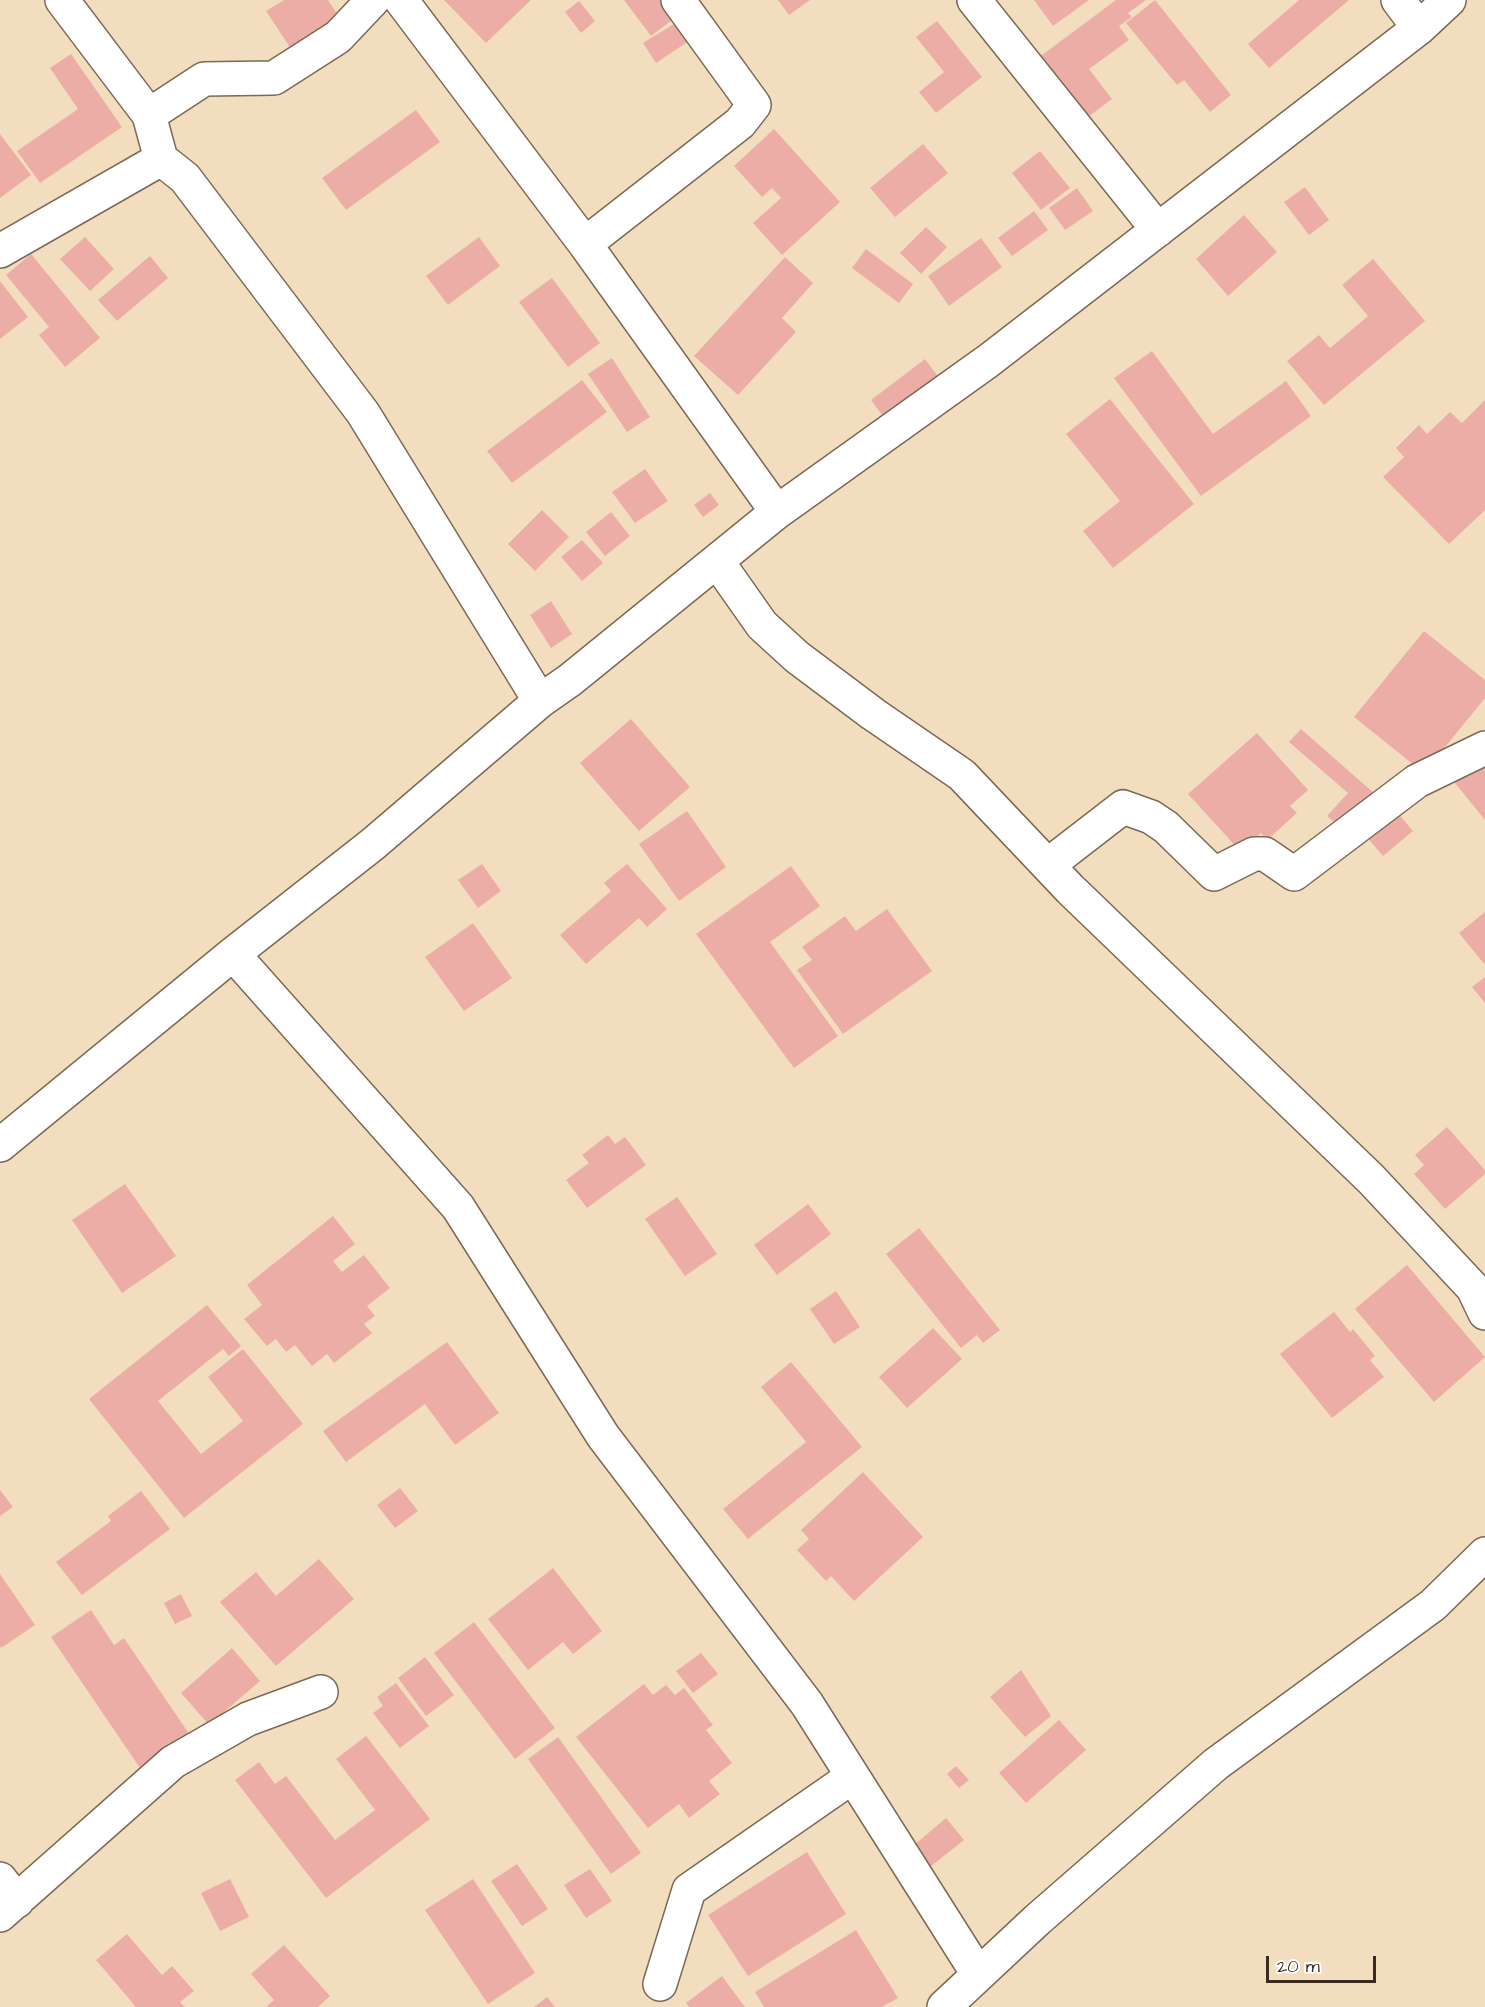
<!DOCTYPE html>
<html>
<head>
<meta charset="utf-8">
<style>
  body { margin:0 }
  #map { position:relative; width:1485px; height:2007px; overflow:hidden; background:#f2debf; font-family:"Architects Daughter",sans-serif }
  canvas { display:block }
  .scale { position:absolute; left:1266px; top:1956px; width:110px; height:27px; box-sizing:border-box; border:3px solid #3b2a1e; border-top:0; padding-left:8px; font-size:18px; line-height:21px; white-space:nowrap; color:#3b2a1e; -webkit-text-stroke:4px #fff; paint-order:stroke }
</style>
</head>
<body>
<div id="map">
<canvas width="1485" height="2007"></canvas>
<div class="scale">20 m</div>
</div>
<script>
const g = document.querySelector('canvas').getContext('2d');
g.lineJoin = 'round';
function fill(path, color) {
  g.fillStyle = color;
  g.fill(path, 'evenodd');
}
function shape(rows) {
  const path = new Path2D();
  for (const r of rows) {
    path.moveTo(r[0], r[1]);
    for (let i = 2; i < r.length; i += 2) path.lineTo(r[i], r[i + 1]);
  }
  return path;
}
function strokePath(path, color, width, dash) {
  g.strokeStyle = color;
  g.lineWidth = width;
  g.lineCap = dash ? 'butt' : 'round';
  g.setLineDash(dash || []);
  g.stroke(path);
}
fill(shape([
  [284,0,328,0,342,21,293,52,266,11],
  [444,0,531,0,486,43],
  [624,0,670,0,680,14,651,36],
  [778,0,810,0,789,15],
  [1034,0,1089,0,1053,26],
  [1116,0,1146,0,1128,13,1132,17,1119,26,1129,40,1089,69,1112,99,1076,126,1030,64],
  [1155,0,1231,95,1210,112,1184,80,1177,85,1126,23],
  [1299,0,1349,0,1269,68,1248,44],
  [579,1,595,21,581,33,565,12],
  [682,19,695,37,656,63,643,43],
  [937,21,982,77,936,113,919,92,944,72,916,37],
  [71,54,122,127,40,183,17,151,78,109,50,68],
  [416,110,440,142,346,210,322,178],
  [774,129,840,202,782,255,753,223,781,198,772,188,762,197,734,166],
  [0,134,31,175,0,198],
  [923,144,948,173,895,217,870,188],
  [1040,151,1070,188,1041,210,1012,173],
  [1305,187,1329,220,1309,235,1284,202],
  [1077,188,1093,211,1065,230,1049,208],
  [1034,211,1048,230,1012,256,998,238],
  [1244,215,1277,252,1228,296,1196,259],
  [926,227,947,247,921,274,900,253],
  [85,237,114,269,90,291,60,259],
  [479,237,500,266,448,305,426,276],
  [981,238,1002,267,949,306,928,276],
  [866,249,913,284,899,303,852,268],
  [31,254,100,338,65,367,39,335,49,327,6,275],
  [150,256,168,278,117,321,98,300],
  [785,257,813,283,782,318,796,332,738,395,694,356],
  [1373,259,1425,321,1324,405,1287,361,1319,335,1330,348,1368,316,1342,285],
  [552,278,600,343,568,367,519,302],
  [0,281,28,317,0,339],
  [1152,351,1213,434,1286,381,1311,416,1201,496,1114,378],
  [612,358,650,417,627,432,588,374],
  [925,359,942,382,888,423,871,400],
  [582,380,607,412,512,483,487,451],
  [1110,399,1194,504,1113,568,1083,531,1120,501,1066,434],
  [1485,400,1485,510,1449,544,1383,477,1404,457,1396,448,1419,425,1427,434,1450,412,1462,423],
  [645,469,668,501,635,523,612,492],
  [710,493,719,505,703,517,694,505],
  [542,510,569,537,535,571,508,544],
  [611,512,630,536,605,556,586,532],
  [582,540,603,563,582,581,561,557],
  [551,601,572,634,551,648,530,615],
  [1424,631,1485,680,1485,698,1424,773,1354,717],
  [631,719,690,787,639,831,580,763],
  [1301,729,1375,794,1343,830,1327,816,1348,793,1289,742],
  [1257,733,1308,790,1290,806,1297,813,1267,840,1261,833,1240,851,1188,794],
  [1485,758,1485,820,1455,783],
  [687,811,726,867,679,901,639,844],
  [1396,811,1413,831,1383,856,1366,836],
  [482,864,501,891,478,908,458,880],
  [627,864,667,909,647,927,639,918,586,964,560,935,611,891,604,883],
  [791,866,820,906,770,942,838,1036,794,1068,696,934],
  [887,909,932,971,843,1034,797,970,812,960,802,947,845,916,856,931],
  [1485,912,1485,965,1459,933],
  [473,923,512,978,464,1011,425,957],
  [1485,977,1485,1003,1472,987],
  [1447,1127,1485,1170,1485,1174,1445,1209,1414,1174,1424,1165,1415,1155],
  [608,1135,615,1144,625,1137,646,1165,587,1208,566,1180,589,1163,582,1155],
  [125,1184,176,1256,122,1293,72,1220],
  [677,1197,717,1254,685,1276,645,1219],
  [808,1204,831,1234,777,1275,754,1245],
  [333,1216,355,1244,333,1261,342,1272,364,1255,390,1288,367,1306,375,1316,364,1324,372,1333,334,1363,327,1354,312,1366,295,1345,286,1352,276,1339,267,1346,244,1319,262,1305,247,1285],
  [919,1228,1000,1330,983,1343,977,1335,961,1348,886,1254],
  [1407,1265,1485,1357,1434,1402,1355,1309],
  [836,1291,860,1327,834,1344,810,1309],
  [207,1305,241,1346,229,1356,223,1349,158,1401,201,1454,243,1421,208,1377,243,1349,303,1424,184,1518,89,1399],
  [1334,1312,1350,1332,1353,1329,1375,1356,1370,1360,1384,1377,1332,1418,1280,1354],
  [933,1328,962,1359,907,1408,879,1377],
  [447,1342,499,1413,455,1445,425,1404,346,1462,323,1431],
  [791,1362,862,1447,748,1539,723,1509,806,1442,761,1387],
  [863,1472,923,1537,854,1601,831,1576,826,1581,797,1550,809,1539,801,1530],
  [400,1488,418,1511,395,1528,377,1505],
  [0,1490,13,1507,0,1516],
  [141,1491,170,1529,82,1595,56,1562,111,1521,108,1516],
  [319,1559,354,1599,276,1666,220,1602,256,1572,276,1596],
  [553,1568,602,1631,573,1654,563,1642,528,1670,488,1619],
  [0,1574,35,1625,1,1648,0,1646],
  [181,1594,192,1616,175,1624,164,1603],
  [91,1610,114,1645,124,1638,192,1738,142,1771,51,1637],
  [474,1622,555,1728,515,1759,434,1653],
  [232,1648,260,1681,209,1725,181,1693],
  [701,1653,718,1674,693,1693,676,1671],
  [425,1657,454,1695,426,1716,398,1678],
  [1021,1670,1051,1716,1025,1737,990,1697],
  [396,1683,429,1726,400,1748,373,1713,383,1706,377,1697],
  [644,1684,653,1695,666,1685,675,1695,684,1688,713,1725,706,1730,732,1763,709,1781,720,1794,689,1818,679,1804,648,1828,576,1737],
  [1059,1720,1086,1750,1026,1803,999,1773],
  [366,1736,430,1819,326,1898,235,1780,259,1762,275,1784,286,1776,335,1840,375,1810,336,1759],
  [558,1737,641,1853,611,1874,528,1759],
  [956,1766,969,1780,959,1788,947,1774],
  [946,1818,964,1840,930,1867,913,1846],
  [807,1852,846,1914,748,1976,708,1915],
  [517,1864,548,1909,522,1926,491,1881],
  [590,1869,612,1901,586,1918,564,1885],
  [230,1879,249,1917,220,1931,201,1893],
  [473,1879,535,1973,488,2004,425,1910],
  [856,1930,898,1998,882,2007,764,2007,755,1992],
  [127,1934,162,1975,172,1966,194,1991,180,2002,185,2007,136,2007,96,1960],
  [284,1945,330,1996,318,2007,266,2007,274,2000,251,1974],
  [722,1976,745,2007,689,2007,686,2003],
  [547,1997,555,2007,534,2007]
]), '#edada7');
const minor = shape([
  [62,0,149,115,161,159,185,178,363,413,540,701],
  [401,0,585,244,777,512],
  [974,0,1158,230],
  [1398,0,1419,28],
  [149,115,204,79,274,78,338,37,373,0],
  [585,244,740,123,754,105,678,0],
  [0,251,161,159],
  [717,561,762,625,797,657,873,714,962,775,1070,889,1371,1179,1473,1288,1485,1313],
  [1048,865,1123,807,1151,817,1166,827,1214,874,1254,854,1265,854,1294,874,1417,781,1485,748],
  [233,954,458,1207,603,1436,807,1704,978,1974],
  [0,1145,233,954,373,844,540,701,570,680,777,512,988,361,1419,28,1449,0],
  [0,1879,17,1901],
  [0,1915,173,1762,248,1719,321,1692],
  [660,1984,689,1890,852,1777],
  [944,2007,1037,1920,1216,1764,1433,1605,1485,1554]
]);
strokePath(minor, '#7b6956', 36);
strokePath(minor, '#fff', 33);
</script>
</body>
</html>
